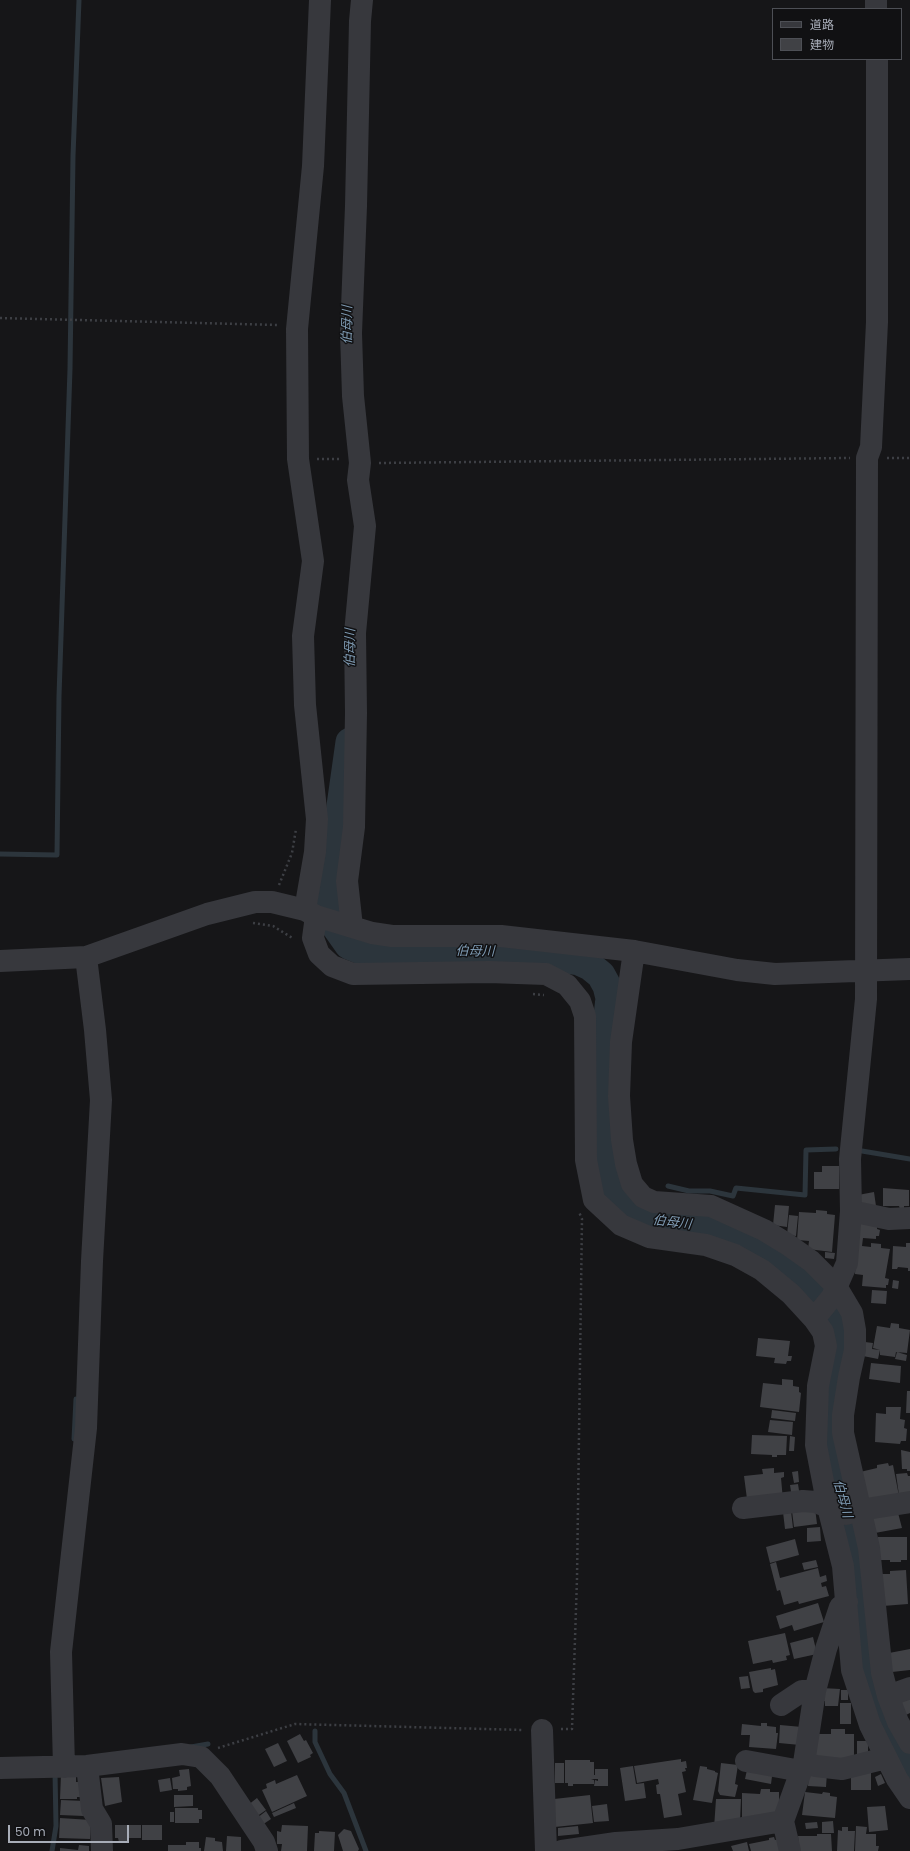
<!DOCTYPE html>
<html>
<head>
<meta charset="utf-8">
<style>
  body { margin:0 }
  #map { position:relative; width:910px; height:1851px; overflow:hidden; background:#161618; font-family:Poppins,"Noto Sans JP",sans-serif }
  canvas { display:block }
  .legend { position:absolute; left:772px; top:8px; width:130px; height:52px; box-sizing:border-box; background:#111113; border:1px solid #4d4f55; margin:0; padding:5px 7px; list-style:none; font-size:12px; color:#a8adb8 }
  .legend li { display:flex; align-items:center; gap:8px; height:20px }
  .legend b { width:20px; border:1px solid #4d4f55 }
  .scale { position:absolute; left:8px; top:1825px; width:121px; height:18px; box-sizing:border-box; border:2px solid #a8adb8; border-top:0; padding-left:5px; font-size:12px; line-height:14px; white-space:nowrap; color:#a8adb8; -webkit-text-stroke:3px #111113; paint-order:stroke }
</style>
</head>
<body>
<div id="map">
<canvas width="910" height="1851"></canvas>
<ul class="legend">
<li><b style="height:5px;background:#37383d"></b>道路</li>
<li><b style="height:11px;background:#404145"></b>建物</li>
</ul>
<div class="scale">50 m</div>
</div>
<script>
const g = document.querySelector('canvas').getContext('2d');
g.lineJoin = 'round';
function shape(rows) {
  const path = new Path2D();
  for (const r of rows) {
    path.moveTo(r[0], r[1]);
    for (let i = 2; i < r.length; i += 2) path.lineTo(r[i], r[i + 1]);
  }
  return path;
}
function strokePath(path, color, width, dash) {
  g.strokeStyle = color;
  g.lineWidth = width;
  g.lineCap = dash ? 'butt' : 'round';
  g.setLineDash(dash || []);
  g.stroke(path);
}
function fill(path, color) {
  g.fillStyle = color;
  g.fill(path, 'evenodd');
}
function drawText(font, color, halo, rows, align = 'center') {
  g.font = font + ' Poppins,"Noto Sans JP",sans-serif';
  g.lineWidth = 3;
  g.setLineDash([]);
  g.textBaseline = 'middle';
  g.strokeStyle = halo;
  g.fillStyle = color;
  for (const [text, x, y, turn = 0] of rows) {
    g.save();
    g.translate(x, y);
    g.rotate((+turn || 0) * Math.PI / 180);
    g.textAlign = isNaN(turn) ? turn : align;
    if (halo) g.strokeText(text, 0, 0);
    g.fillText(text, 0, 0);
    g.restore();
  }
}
strokePath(shape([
  [0,854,57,855,59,696,70,369,73,156,79,0],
  [862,1151,910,1159],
  [668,1186,689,1191,710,1191,733,1196,736,1188,805,1195,806,1150,836,1149],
  [74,1439,76,1399],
  [315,1731,315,1742,330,1774,344,1793,366,1851],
  [191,1747,208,1744],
  [52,1851,56,1826,55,1772]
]), '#2c353c', 5);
strokePath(shape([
  [350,742,327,905,332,921,349,945,361,950,378,954,425,951,521,952,579,961,590,966,601,975,607,986,610,998,601,1079,604,1133,611,1182,622,1202,633,1213,648,1221,709,1227,727,1231,749,1239,780,1256,807,1283,831,1310,837,1319,842,1331,843,1344,830,1400,828,1435,831,1456,853,1541,872,1695,910,1764]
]), '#2c353c', 29);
fill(shape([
  [822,1166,839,1166,839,1189,814,1189,814,1172,822,1172],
  [883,1188,909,1190,909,1206,904,1206,904,1209,900,1209,899,1206,883,1206],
  [874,1192,876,1206,860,1208,858,1195],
  [775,1205,789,1206,787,1227,773,1225],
  [816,1210,827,1211,827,1214,835,1215,832,1252,808,1249,809,1241,797,1240,799,1212,816,1213],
  [789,1215,798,1216,796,1236,787,1235],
  [857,1220,877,1222,877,1229,880,1230,879,1236,876,1236,876,1239,863,1238,862,1246,871,1247,871,1243,881,1244,881,1248,890,1249,885,1278,889,1279,888,1285,886,1285,886,1288,862,1286,863,1275,855,1274],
  [906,1243,910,1243,910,1271,908,1271,908,1268,898,1267,897,1269,892,1269,893,1246,906,1247],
  [825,1252,835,1253,834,1259,825,1258],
  [893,1280,899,1281,898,1289,892,1288],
  [872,1290,887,1291,886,1304,871,1303],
  [891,1323,899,1324,899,1328,910,1330,907,1353,896,1352,895,1357,880,1355,880,1350,873,1348,877,1326,890,1328],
  [758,1338,790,1341,788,1356,792,1356,791,1361,787,1361,786,1364,774,1363,775,1358,756,1356],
  [865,1342,873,1343,872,1349,880,1350,878,1359,863,1356],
  [897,1352,907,1355,906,1361,895,1359],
  [871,1363,901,1366,900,1383,869,1379],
  [782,1379,793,1380,793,1386,799,1387,799,1392,801,1393,799,1412,760,1407,763,1383,782,1385],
  [907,1391,910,1391,910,1413,906,1413],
  [886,1407,901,1407,900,1419,905,1420,904,1428,907,1429,906,1441,901,1441,900,1444,875,1442,876,1413,886,1414],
  [772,1410,796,1413,795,1421,771,1418],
  [770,1420,793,1422,792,1435,768,1432],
  [752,1435,787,1436,786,1455,777,1455,777,1457,772,1457,772,1455,751,1454],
  [790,1436,795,1437,794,1451,789,1451],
  [901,1450,910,1452,910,1471,907,1471,907,1469,902,1469],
  [888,1463,889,1466,893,1465,899,1496,868,1501,860,1472,877,1468,877,1465],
  [774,1468,774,1473,784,1472,784,1477,781,1478,783,1500,747,1499,744,1476,763,1474,762,1469],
  [798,1471,799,1482,794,1483,792,1472],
  [907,1473,908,1476,910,1476,910,1493,899,1495,896,1474],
  [798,1484,800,1497,792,1498,790,1485],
  [815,1508,817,1524,794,1527,792,1511],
  [897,1509,902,1528,875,1533,871,1515],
  [791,1511,793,1528,785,1529,783,1512],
  [820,1527,821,1541,807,1542,807,1528],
  [878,1537,907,1537,907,1560,901,1560,901,1562,890,1562,890,1560,878,1560],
  [795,1539,799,1555,770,1563,766,1547],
  [816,1560,818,1567,804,1570,802,1563],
  [776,1562,780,1578,818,1568,820,1577,826,1575,827,1581,821,1583,822,1587,826,1586,829,1596,799,1604,798,1601,784,1605,780,1590,777,1591,770,1564],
  [906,1570,908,1604,883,1606,881,1574,890,1574,890,1571],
  [818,1603,824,1622,794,1631,792,1625,780,1629,776,1616],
  [785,1633,790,1655,786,1656,787,1660,773,1663,772,1660,753,1664,748,1641],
  [813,1637,817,1654,794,1659,790,1643],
  [910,1649,910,1670,892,1672,889,1653],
  [771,1668,771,1670,775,1669,778,1685,763,1689,763,1692,755,1693,753,1691,749,1672],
  [748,1676,750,1688,741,1689,739,1677],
  [822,1688,840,1689,838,1706,825,1706,825,1701,822,1701],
  [841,1690,848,1690,848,1700,841,1700],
  [910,1692,910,1713,906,1715,899,1696],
  [840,1703,851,1703,851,1724,840,1724],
  [761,1723,767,1723,767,1726,776,1727,776,1733,778,1733,776,1749,749,1747,750,1735,741,1735,742,1724,761,1726],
  [780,1725,802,1727,800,1745,779,1743],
  [831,1729,845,1729,845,1734,854,1734,854,1759,815,1758,815,1734,831,1734],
  [300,1734,304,1741,306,1740,313,1753,310,1755,311,1757,298,1763,287,1741],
  [857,1741,868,1741,868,1757,857,1756],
  [278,1743,287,1761,274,1767,265,1749],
  [681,1759,681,1762,686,1761,687,1768,685,1768,686,1771,682,1772,686,1792,678,1794,682,1815,664,1818,660,1794,657,1794,656,1785,659,1784,658,1779,637,1783,634,1766],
  [565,1760,590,1760,590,1762,594,1762,594,1775,598,1775,598,1779,591,1779,594,1780,594,1784,573,1784,573,1786,568,1786,568,1783,565,1783],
  [555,1763,564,1763,564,1783,555,1783],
  [721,1763,738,1765,735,1784,738,1785,735,1797,720,1795,718,1791],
  [748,1765,773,1769,771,1784,745,1779],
  [633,1766,636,1784,644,1783,646,1798,625,1801,620,1768],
  [700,1766,707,1767,707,1769,715,1771,715,1772,718,1773,712,1803,693,1800],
  [189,1769,191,1786,187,1787,187,1790,178,1791,178,1789,173,1789,172,1778,180,1776,179,1770],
  [595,1769,608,1769,608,1786,594,1786,595,1780,598,1781,598,1775,601,1775,595,1775],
  [851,1771,871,1771,871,1790,851,1790],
  [809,1772,827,1773,826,1787,808,1786],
  [61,1774,76,1775,76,1782,82,1782,82,1797,77,1797,77,1799,60,1799],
  [881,1774,885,1783,878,1786,875,1777],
  [297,1775,307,1796,272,1812,262,1790,267,1788,266,1784,275,1780,276,1784],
  [119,1777,122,1802,105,1806,101,1778],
  [170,1778,172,1790,160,1792,158,1780],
  [761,1789,770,1789,770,1792,779,1792,779,1819,742,1818,742,1793,760,1794],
  [805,1792,822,1794,823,1792,830,1793,830,1796,837,1797,835,1818,802,1815],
  [174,1795,193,1795,193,1806,174,1807],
  [590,1795,593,1823,555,1827,554,1799],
  [257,1798,266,1810,256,1817,248,1805],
  [716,1799,741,1799,740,1822,714,1828],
  [61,1800,85,1801,84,1816,60,1815],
  [294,1803,296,1808,274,1817,272,1813],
  [607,1804,609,1821,594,1822,592,1806],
  [885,1806,888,1830,869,1832,867,1807],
  [175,1808,198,1808,198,1810,202,1810,202,1819,199,1819,199,1823,175,1823],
  [266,1811,271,1819,262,1825,257,1818],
  [170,1812,174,1812,174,1822,170,1822],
  [60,1818,91,1820,90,1839,59,1838],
  [833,1821,834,1833,822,1833,822,1822],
  [817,1822,818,1828,806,1829,805,1823],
  [115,1825,141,1825,141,1838,128,1838,128,1842,119,1842,118,1838,115,1838],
  [142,1825,162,1825,162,1840,142,1840],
  [282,1825,308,1826,307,1851,281,1851,282,1844,277,1844,277,1831,281,1832],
  [578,1826,579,1834,558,1836,558,1828],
  [856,1826,867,1827,866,1834,876,1834,876,1846,879,1846,878,1851,855,1851],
  [842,1827,848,1827,848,1831,855,1831,854,1851,837,1851,838,1830,842,1831],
  [344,1829,351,1831,359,1849,358,1851,343,1851,338,1835],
  [319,1831,335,1832,334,1851,314,1851,315,1833,319,1833],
  [817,1834,831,1834,832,1851,799,1851,798,1836,817,1836],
  [227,1836,241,1837,241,1851,226,1851],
  [206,1837,215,1838,215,1841,222,1842,223,1851,204,1851],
  [774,1837,775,1840,782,1838,785,1851,751,1851,749,1844,769,1840,769,1838],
  [186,1842,199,1842,199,1848,201,1848,201,1851,168,1851,168,1845,186,1845],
  [747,1842,749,1851,733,1851,731,1846],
  [79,1845,89,1846,89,1851,60,1851,60,1848,78,1850]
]), '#404145');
strokePath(shape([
  [0,318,279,325],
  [887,458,910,458],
  [317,459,342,459],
  [379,463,850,458],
  [279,885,292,853,296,829],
  [253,923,273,926,294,939],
  [533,994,544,995],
  [561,1729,572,1729,577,1579,582,1219,579,1212],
  [218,1748,295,1724,524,1730]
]), '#3d3f44', 2.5, [2, 3]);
strokePath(shape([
  [876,0,876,9],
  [305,910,315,852,317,819,305,705,303,636,313,561,298,459,297,329,313,166,320,0],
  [316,916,313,938,319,954,332,966,353,974,489,972,546,974,567,985,580,1001,585,1016,586,1160,594,1200,621,1225,649,1237,706,1245,735,1255,762,1270,791,1294,814,1319,823,1332,826,1346,818,1386,816,1445,828,1507,843,1566,852,1670,870,1725,897,1779,910,1798],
  [352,927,347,881,354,827,356,713,355,633,365,526,358,480,360,463,353,396,351,333,356,206,360,21,362,0],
  [634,951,621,1042,619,1096,622,1140,626,1164,632,1184,643,1197,654,1202,711,1206,764,1230,787,1244,811,1261,836,1286,852,1313,855,1330,855,1350,849,1377,843,1415,843,1433,869,1548,882,1673,888,1696,898,1722,910,1743],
  [0,961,86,957,207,914,255,902,272,902,305,910,316,916,372,933,392,936,501,936,634,951,737,970,775,974,910,969],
  [851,1211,889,1219,910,1218],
  [814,1319,832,1297,847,1263,851,1211,850,1159,866,999,867,458,871,447,877,322,877,59],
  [743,1508,803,1501,816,1502,828,1507],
  [846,1514,860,1510,910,1502],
  [888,1696,910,1688],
  [781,1705,802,1691,815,1691],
  [542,1730,546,1851],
  [746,1761,801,1771],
  [804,1763,816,1766,842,1769,886,1758],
  [87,1766,92,1809,101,1824,102,1851],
  [64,1767,61,1652,86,1428,92,1261,101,1100,95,1030,86,957],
  [0,1768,87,1766,182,1754,201,1757,220,1776,264,1842,267,1851],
  [562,1851,616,1843,678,1839,783,1821],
  [790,1851,783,1821,804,1763,815,1691,826,1649,840,1607,847,1602]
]), '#37383d', 22);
drawText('italic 13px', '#7f9bb3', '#111113', [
  ["伯母川",348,325,-89],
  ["伯母川",351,648,-89],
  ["伯母川",475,952,1],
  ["伯母川",672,1223,7],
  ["伯母川",842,1499,75]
]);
</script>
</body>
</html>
